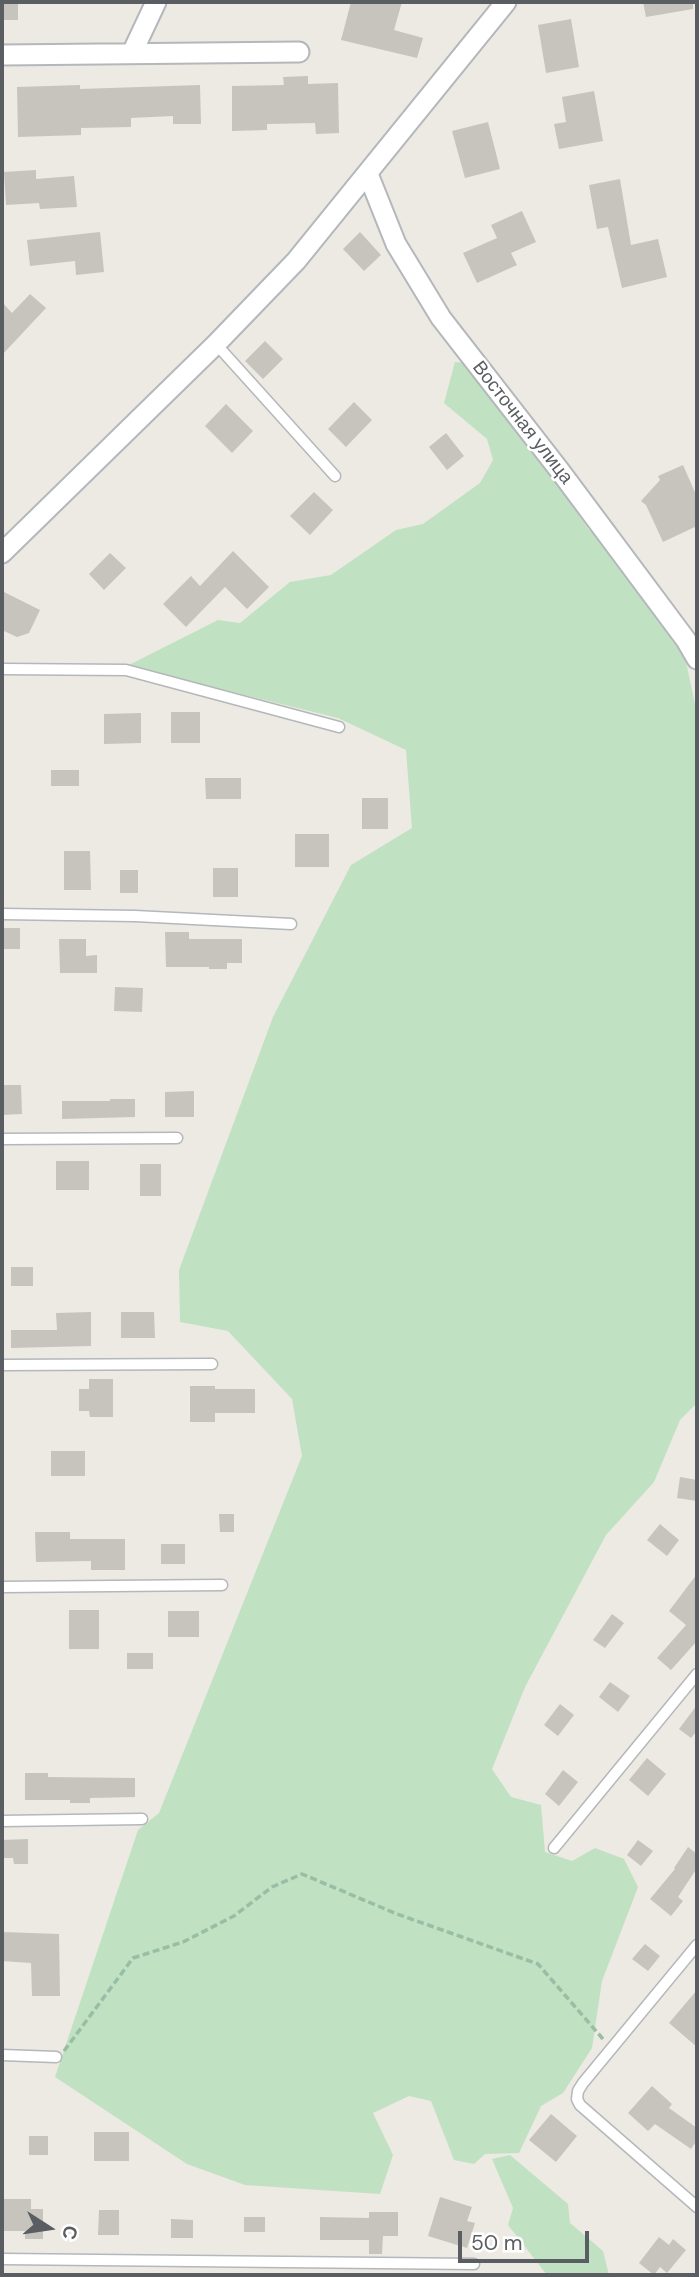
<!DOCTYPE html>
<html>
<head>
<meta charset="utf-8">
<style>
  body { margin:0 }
  #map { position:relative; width:699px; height:2277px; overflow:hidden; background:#eceae2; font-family:"DM Sans",sans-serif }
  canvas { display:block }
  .frame { position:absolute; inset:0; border:4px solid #5a5d61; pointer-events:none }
  .north { position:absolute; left:14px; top:2193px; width:70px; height:70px; -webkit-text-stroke:5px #fff; paint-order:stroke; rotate:102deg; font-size:19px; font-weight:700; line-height:28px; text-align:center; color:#5a5d61 }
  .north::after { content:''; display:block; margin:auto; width:24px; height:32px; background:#5a5d61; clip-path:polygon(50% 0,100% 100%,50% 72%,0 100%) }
  .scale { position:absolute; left:458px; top:2231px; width:131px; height:32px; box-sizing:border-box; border:4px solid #5a5d61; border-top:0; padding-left:9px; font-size:21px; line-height:24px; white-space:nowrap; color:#5a5d61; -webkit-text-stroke:5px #fff; paint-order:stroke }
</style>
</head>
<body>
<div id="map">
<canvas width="699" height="2277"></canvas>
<div class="frame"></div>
<div class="north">С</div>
<div class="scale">50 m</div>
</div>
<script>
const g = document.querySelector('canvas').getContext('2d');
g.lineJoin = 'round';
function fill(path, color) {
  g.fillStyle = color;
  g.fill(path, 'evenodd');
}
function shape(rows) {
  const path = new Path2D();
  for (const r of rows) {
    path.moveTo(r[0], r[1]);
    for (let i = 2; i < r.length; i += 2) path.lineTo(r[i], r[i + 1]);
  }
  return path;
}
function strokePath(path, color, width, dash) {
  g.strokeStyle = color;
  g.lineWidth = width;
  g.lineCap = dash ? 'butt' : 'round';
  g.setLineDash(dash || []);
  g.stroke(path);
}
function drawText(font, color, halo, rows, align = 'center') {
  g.font = font + ' "DM Sans",sans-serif';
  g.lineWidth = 5;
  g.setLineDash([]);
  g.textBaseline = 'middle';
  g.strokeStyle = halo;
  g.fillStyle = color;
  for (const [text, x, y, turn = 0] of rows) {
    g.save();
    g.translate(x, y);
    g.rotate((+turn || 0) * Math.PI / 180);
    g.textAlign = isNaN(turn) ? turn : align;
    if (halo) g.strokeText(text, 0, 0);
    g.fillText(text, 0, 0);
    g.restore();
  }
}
fill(shape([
  [455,362,474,364,589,530,623,552,685,657,697,714,697,1403,680,1420,654,1482,606,1535,525,1687,492,1769,511,1797,541,1805,545,1852,572,1861,595,1848,624,1859,638,1887,602,1981,592,2048,563,2093,541,2106,519,2153,485,2154,474,2164,454,2160,431,2101,409,2096,373,2113,393,2155,380,2194,245,2185,187,2164,55,2077,138,1830,159,1813,302,1456,292,1399,228,1331,180,1322,179,1270,273,1017,351,865,412,828,406,750,338,718,127,666,218,620,240,623,290,582,331,575,396,530,423,524,480,483,493,460,487,439,444,403],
  [510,2155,568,2204,570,2223,603,2251,609,2275,547,2275,508,2225,513,2208,492,2159]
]), '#c0e1c2');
fill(shape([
  [2,2,18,2,18,20,2,20],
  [351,2,402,2,394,30,423,38,417,58,341,40],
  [643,2,693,2,693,9,646,17],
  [571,19,579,67,546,73,538,25],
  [308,76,308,84,338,83,339,133,316,134,315,123,267,124,267,130,232,131,232,86,284,85,283,77],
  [80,85,80,89,200,85,201,124,173,124,173,116,131,118,131,127,81,128,81,135,18,137,17,87],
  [594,91,603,141,559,149,554,124,566,122,562,97],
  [488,122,500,169,465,178,452,131],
  [36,170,36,179,74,176,77,207,40,209,39,203,6,205,4,172],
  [620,179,631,245,658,239,667,277,622,288,608,227,597,229,589,185],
  [522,211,536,242,511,253,517,265,477,283,463,253,497,238,491,225],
  [100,232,104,272,76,275,75,261,30,266,27,240],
  [360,232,381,255,364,271,343,249],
  [30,294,46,308,2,355,2,302,12,313],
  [265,341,283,359,263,379,245,361],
  [354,402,372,420,346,447,328,429],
  [226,404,253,431,232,453,205,426],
  [446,433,464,456,447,470,429,447],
  [683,465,697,497,697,526,663,542,646,505,641,501,660,480,658,476],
  [314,492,333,510,310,535,290,516],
  [233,551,269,587,247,609,225,587,186,627,163,604,191,576,200,586],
  [110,553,126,568,104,590,89,574],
  [2,591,40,610,29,633,17,637,2,630],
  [171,712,200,712,200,743,171,743],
  [141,713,141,743,104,744,104,714],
  [51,770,79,770,79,786,51,786],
  [205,778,241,778,241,799,206,799],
  [362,798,388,798,388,829,362,829],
  [295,834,329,834,329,867,295,867],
  [64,851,90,851,91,890,64,890],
  [213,868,238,868,238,897,213,897],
  [120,870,138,870,138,893,120,893],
  [2,928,20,928,20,949,2,949],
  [165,932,189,932,189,939,242,939,242,963,227,963,227,969,209,969,209,967,166,967],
  [59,939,86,939,86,956,97,955,97,973,60,973],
  [115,987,143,988,142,1012,114,1011],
  [2,1085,21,1085,22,1114,2,1115],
  [194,1091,194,1117,165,1117,165,1092],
  [110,1099,135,1099,135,1117,62,1119,62,1101,110,1101],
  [56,1161,89,1161,89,1190,56,1190],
  [140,1164,161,1164,161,1196,140,1196],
  [11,1267,33,1267,33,1286,11,1286],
  [91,1312,91,1346,11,1348,11,1330,57,1330,56,1313],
  [121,1312,154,1312,155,1338,121,1338],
  [89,1379,113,1379,113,1417,90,1417,89,1411,79,1411,79,1389,89,1389],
  [190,1386,215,1386,215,1389,255,1389,255,1413,215,1413,215,1422,190,1422],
  [51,1451,85,1451,85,1476,51,1476],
  [680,1477,697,1480,697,1501,677,1498],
  [219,1514,234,1514,234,1532,220,1532],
  [660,1524,679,1540,667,1556,647,1540],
  [35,1532,70,1532,70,1539,125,1539,125,1570,91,1570,91,1561,36,1562],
  [161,1544,185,1544,185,1564,161,1564],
  [697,1574,697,1641,671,1670,657,1658,686,1625,669,1611],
  [69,1610,99,1610,99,1649,69,1649],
  [168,1611,199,1611,199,1637,168,1637],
  [612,1614,624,1623,605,1648,593,1640],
  [127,1653,153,1653,153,1669,127,1669],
  [610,1682,630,1696,618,1712,599,1697],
  [560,1704,574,1715,558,1736,544,1725],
  [697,1705,697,1731,691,1738,679,1729],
  [647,1758,666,1774,648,1796,629,1780],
  [563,1770,578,1782,559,1806,545,1794],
  [25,1773,48,1773,48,1777,135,1778,135,1797,90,1798,90,1803,70,1803,70,1800,25,1800],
  [28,1839,28,1864,14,1864,13,1858,2,1858,2,1840],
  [638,1840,653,1851,641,1866,627,1855],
  [688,1847,697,1854,697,1868,678,1897,683,1901,671,1916,650,1899,675,1869,674,1868],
  [2,1932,59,1934,60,1996,32,1996,31,1963,2,1961],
  [645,1944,660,1956,648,1971,632,1959],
  [697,1990,697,2047,669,2023],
  [652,2086,672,2104,669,2108,697,2128,697,2140,691,2149,655,2124,648,2131,628,2113],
  [551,2114,577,2136,556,2162,529,2140],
  [94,2132,129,2132,129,2161,94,2161],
  [29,2136,48,2136,48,2155,29,2155],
  [440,2197,472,2207,467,2221,475,2223,467,2248,428,2236],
  [2,2199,31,2199,31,2209,43,2209,43,2239,25,2239,25,2231,2,2231],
  [99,2210,119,2210,119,2235,98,2235],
  [369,2212,398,2212,398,2236,383,2236,382,2254,369,2254,369,2240,320,2240,320,2217,369,2218],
  [244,2217,265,2217,265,2232,244,2232],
  [171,2219,193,2220,193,2238,171,2238],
  [659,2237,669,2245,673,2239,686,2250,667,2273,660,2267,654,2275,639,2263]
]), '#c7c4be');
const service = shape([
  [216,344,335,476],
  [2,669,126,670,339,727],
  [2,914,135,916,291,924],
  [2,1139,177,1138],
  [2,1365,212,1364],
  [2,1587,222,1585],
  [2,1821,142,1819],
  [554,1848,697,1674],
  [697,1945,583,2083,578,2091,577,2099,580,2105,697,2207],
  [2,2055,56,2057],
  [2,2259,474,2264]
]);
const minor = shape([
  [132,53,156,2],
  [2,55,299,52],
  [368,174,396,244,441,318,560,471,686,640,697,659],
  [2,553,216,344,296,261,506,2]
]);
strokePath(service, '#b4b7bb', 13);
strokePath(minor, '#b4b7bb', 23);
strokePath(shape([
  [64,2051,133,1958,183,1942,234,1916,272,1887,302,1874,397,1914,538,1964,603,2039]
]), '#98bfa6', 3.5, [7, 3.5]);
strokePath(service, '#fff', 10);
strokePath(minor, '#fff', 19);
drawText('19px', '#5a5d61', '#fff', [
  ["Восточная улица",522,423,52]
]);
</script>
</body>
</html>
